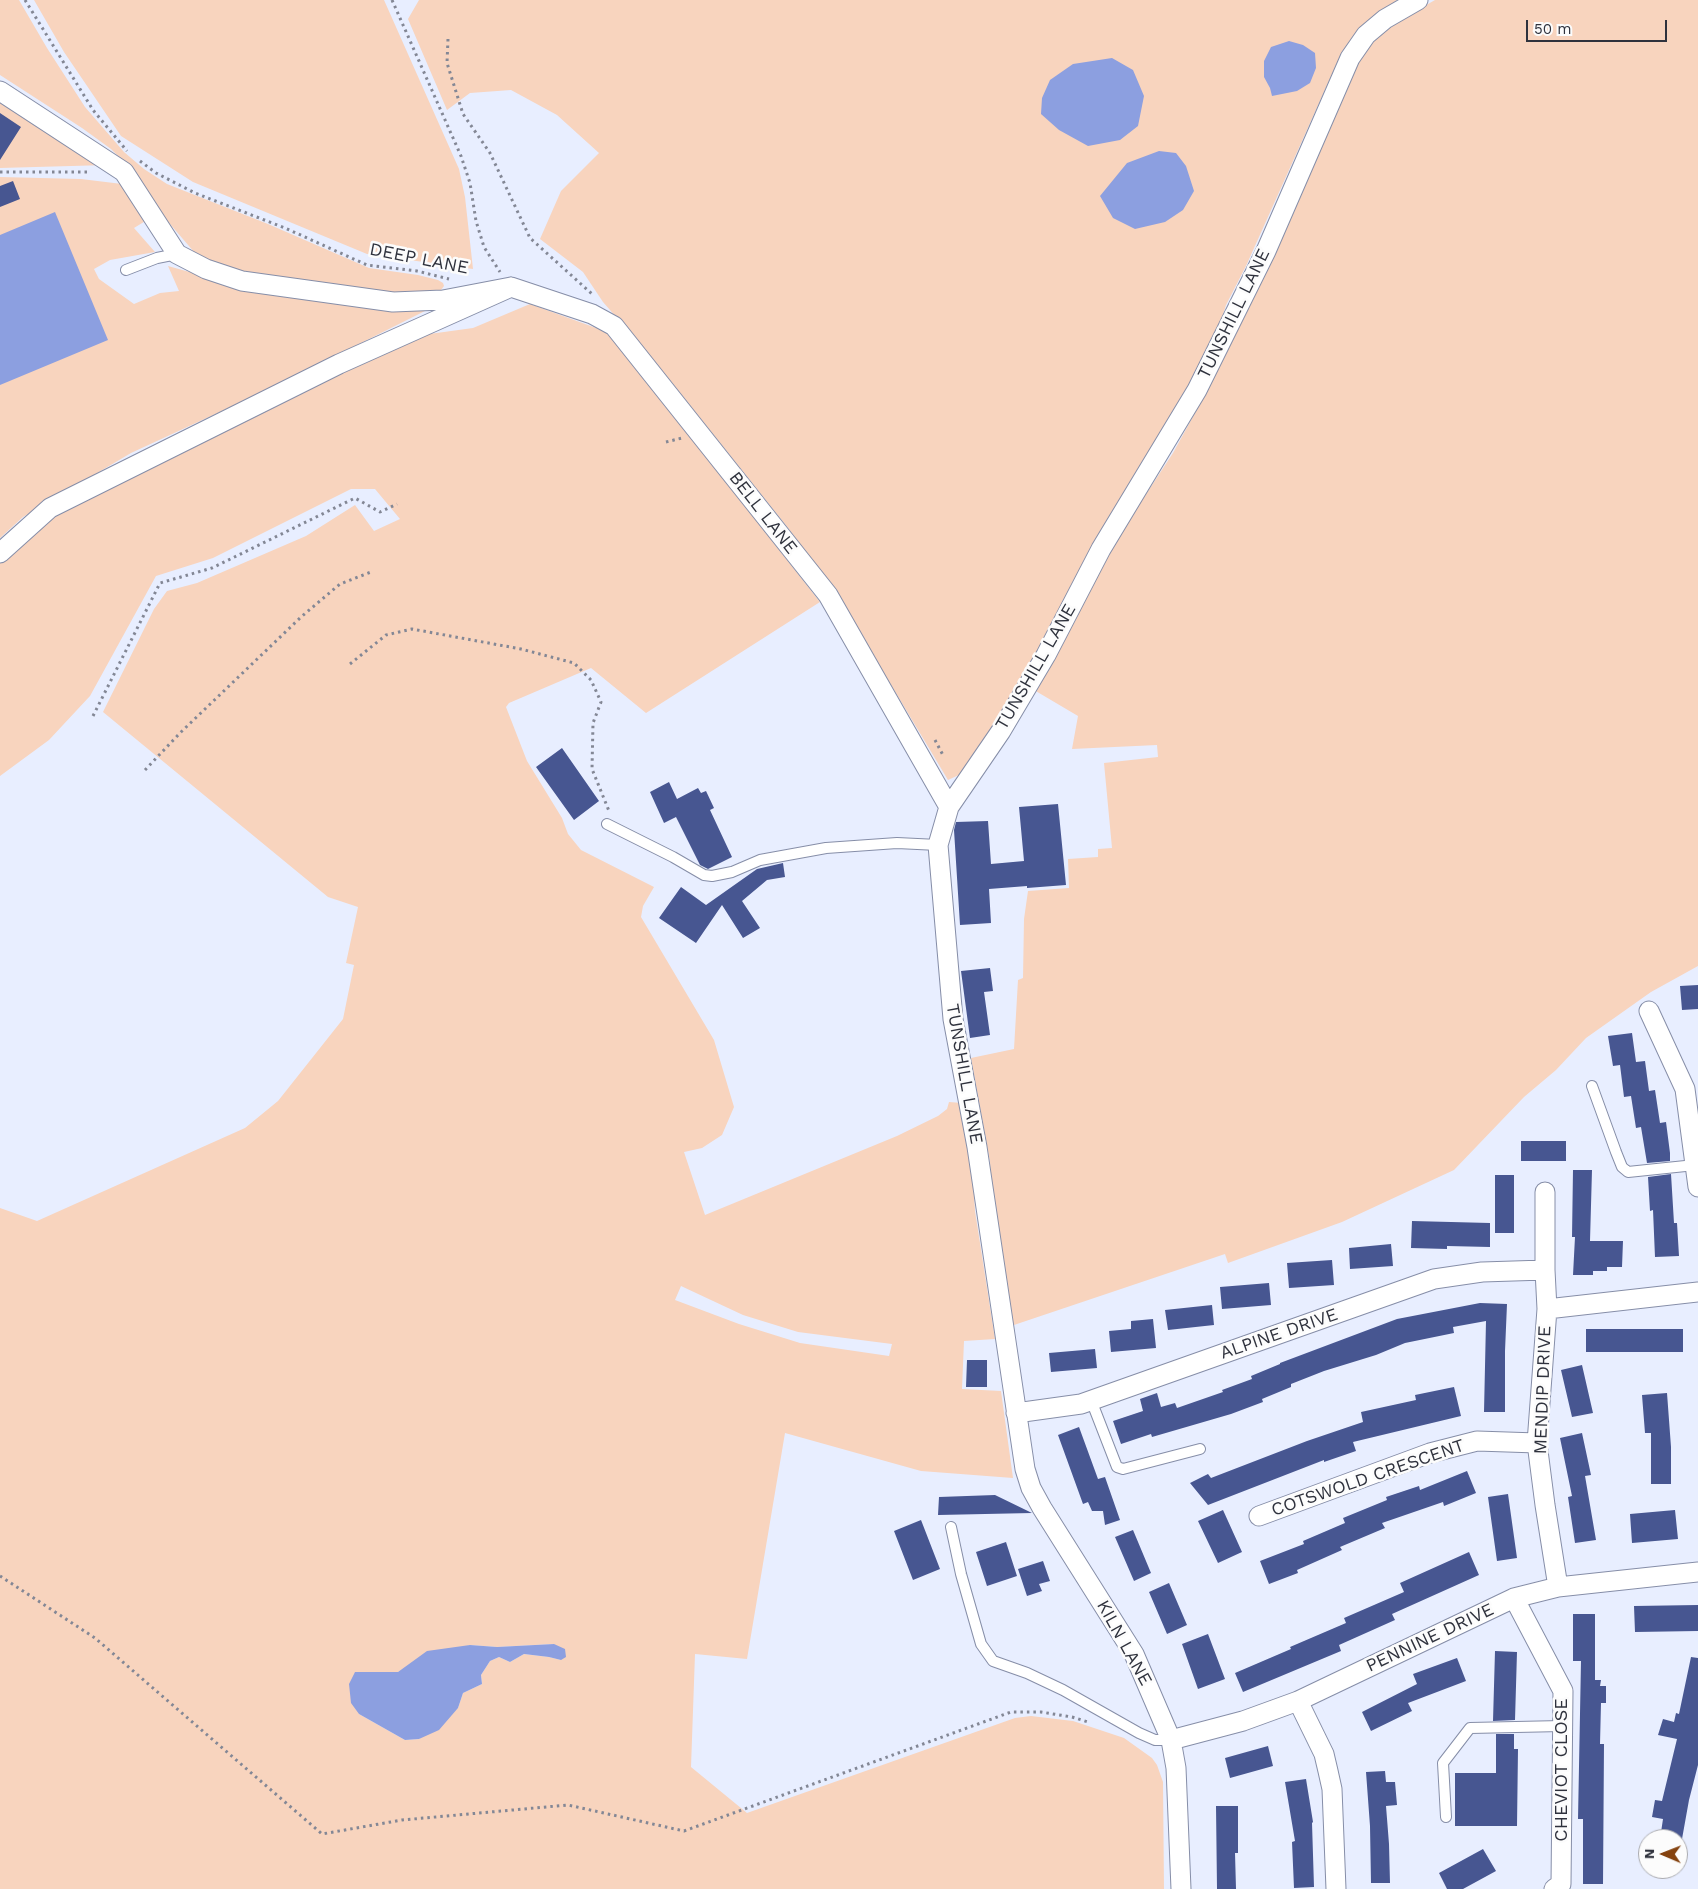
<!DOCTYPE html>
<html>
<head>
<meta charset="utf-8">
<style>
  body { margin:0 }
  #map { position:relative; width:1698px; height:1889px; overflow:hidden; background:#e8eeff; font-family:"Work Sans",sans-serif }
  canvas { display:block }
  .north { position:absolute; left:1638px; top:1829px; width:50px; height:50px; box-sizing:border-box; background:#fcfcfc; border:1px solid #aaabb0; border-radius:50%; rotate:271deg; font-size:14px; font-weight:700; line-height:20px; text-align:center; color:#2f323d }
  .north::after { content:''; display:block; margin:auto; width:18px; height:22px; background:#84420f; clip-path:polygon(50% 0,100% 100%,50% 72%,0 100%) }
  .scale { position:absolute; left:1526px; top:20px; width:141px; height:22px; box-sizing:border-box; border:2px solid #2f323d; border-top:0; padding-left:6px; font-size:15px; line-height:18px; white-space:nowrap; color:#2f323d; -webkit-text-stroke:4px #fcfcfc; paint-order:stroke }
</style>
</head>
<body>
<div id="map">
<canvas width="1698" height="1889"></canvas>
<div class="north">N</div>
<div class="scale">50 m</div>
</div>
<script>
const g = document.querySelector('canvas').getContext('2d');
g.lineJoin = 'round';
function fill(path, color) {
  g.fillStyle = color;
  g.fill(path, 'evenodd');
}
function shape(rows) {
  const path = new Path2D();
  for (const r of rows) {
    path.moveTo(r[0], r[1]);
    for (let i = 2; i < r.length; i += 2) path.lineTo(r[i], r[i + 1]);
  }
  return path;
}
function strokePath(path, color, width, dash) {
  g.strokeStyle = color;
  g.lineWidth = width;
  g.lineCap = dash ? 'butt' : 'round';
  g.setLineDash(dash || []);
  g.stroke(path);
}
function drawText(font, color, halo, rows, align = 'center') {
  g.font = font + ' "Work Sans",sans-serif';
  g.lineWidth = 5;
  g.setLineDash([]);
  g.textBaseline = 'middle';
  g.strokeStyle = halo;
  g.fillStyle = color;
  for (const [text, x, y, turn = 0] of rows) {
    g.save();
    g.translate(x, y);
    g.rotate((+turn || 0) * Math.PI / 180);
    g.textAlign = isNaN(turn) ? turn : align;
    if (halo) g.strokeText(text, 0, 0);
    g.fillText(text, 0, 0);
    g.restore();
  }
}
fill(shape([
  [0,0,19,0,47,48,85,107,124,152,144,169,167,184,268,224,369,268,418,275,438,280,443,283,444,286,441,290,432,292,390,293,255,276,218,266,195,253,157,209,136,174,111,149,82,128,0,75],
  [34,0,384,0,459,169,465,197,473,269,367,254,193,182,121,136,64,52],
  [419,0,1397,0,1370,20,1353,36,1341,54,1246,266,1226,305,1215,341,1057,618,984,742,961,774,948,780,839,598,788,528,657,364,603,302,583,272,540,239,561,191,599,153,557,115,511,90,470,93,447,110,408,19],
  [1435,0,1698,0,1698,966,1651,992,1586,1038,1556,1070,1524,1097,1454,1170,1342,1222,1228,1263,1225,1254,1011,1326,991,1186,990,1162,971,1058,1014,1049,1018,980,1023,978,1024,919,1028,891,1069,888,1068,859,1098,857,1098,849,1112,848,1104,763,1158,757,1157,745,1072,749,1078,716,1034,690,1075,621,1095,576,1110,549,1173,453,1207,391,1305,185,1361,56,1372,40,1388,27],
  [0,97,107,165,0,168],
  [0,177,81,179,122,184,147,220,134,228,155,252,110,260,94,269,99,279,134,304,160,293,179,291,168,266,243,287,433,307,263,392,131,453,23,517,0,538],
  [530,304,610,333,820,602,646,713,591,668,509,703,506,707,527,761,562,818,568,834,581,850,654,887,643,906,641,917,714,1040,734,1107,722,1135,702,1148,684,1152,705,1215,897,1136,938,1116,947,1109,949,1102,962,1103,972,1162,975,1211,995,1339,964,1341,962,1389,1001,1391,1013,1478,921,1471,785,1433,747,1659,695,1654,691,1767,747,1813,1015,1718,1031,1716,1073,1721,1124,1738,1152,1758,1157,1765,1163,1782,1164,1889,0,1889,0,1208,37,1221,245,1128,278,1101,343,1019,354,965,346,963,358,907,328,897,103,712,154,609,167,591,197,583,306,536,355,505,374,531,400,519,375,489,351,489,213,558,156,576,90,696,49,740,0,776,0,562,15,545,49,516,93,490,275,406,422,335,473,328],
  [681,1286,743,1315,798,1332,892,1344,889,1356,800,1343,739,1324,675,1300],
  [554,1644,561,1660,549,1657,524,1654,510,1662,499,1657,490,1661,481,1675,482,1684,463,1693,458,1708,419,1739,405,1740,359,1714,355,1672,398,1672,470,1645,497,1647]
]), '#f8d4be');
fill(shape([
  [1289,41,1303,45,1315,53,1316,68,1310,83,1297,91,1272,96,1270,88,1264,77,1264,61,1271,47],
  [1112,58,1133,70,1144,96,1138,126,1120,140,1088,146,1059,130,1041,114,1042,98,1050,80,1073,64],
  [1159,151,1176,153,1186,166,1194,191,1183,210,1165,222,1135,229,1113,218,1100,196,1127,163],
  [55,212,108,340,0,385,0,235],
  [554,1644,565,1649,566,1657,561,1660,549,1657,524,1654,510,1662,499,1657,490,1661,481,1675,482,1684,463,1693,458,1708,439,1730,419,1739,405,1740,359,1714,351,1703,349,1684,355,1672,398,1672,427,1651,470,1645,497,1647]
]), '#8c9fe0');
fill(shape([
  [0,113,21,127,0,160],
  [13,181,20,199,0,207,0,186],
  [562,748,599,801,574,820,536,767],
  [669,782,677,799,698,788,701,793,706,791,714,808,710,810,732,857,708,869,700,865,676,817,664,823,650,792],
  [1058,804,1066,885,1027,888,1027,886,989,889,991,923,960,925,954,830,956,822,988,821,991,864,1024,861,1019,807],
  [783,863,785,877,767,880,742,901,760,928,743,938,722,905,696,943,659,918,681,887,706,905,757,869],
  [990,968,993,991,984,992,990,1035,970,1038,961,971],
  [1698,985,1698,1009,1682,1010,1680,986],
  [1632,1033,1636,1062,1645,1061,1649,1091,1655,1090,1660,1123,1666,1122,1670,1153,1670,1161,1647,1163,1641,1127,1636,1128,1631,1096,1624,1097,1620,1065,1613,1066,1608,1036],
  [1521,1141,1566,1141,1566,1161,1521,1161],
  [1573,1170,1592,1170,1590,1241,1623,1241,1622,1267,1607,1267,1607,1271,1593,1271,1593,1275,1573,1275,1575,1237,1572,1237],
  [1671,1174,1674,1223,1677,1223,1679,1256,1655,1257,1653,1210,1650,1211,1648,1177],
  [1495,1175,1514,1175,1514,1233,1495,1233],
  [1412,1221,1490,1223,1490,1247,1447,1246,1447,1249,1411,1248],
  [1391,1244,1393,1266,1350,1269,1349,1248],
  [1332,1260,1334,1285,1289,1288,1287,1263],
  [1269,1283,1271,1305,1222,1309,1220,1287],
  [1480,1303,1507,1304,1505,1351,1505,1412,1484,1412,1486,1321,1453,1327,1454,1333,1405,1343,1376,1355,1324,1371,1291,1384,1291,1387,1262,1399,1263,1402,1231,1414,1152,1437,1151,1434,1121,1444,1113,1421,1143,1411,1140,1399,1157,1393,1161,1407,1175,1403,1177,1408,1223,1392,1222,1390,1252,1379,1251,1376,1280,1364,1280,1363,1397,1319],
  [1212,1305,1214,1325,1168,1330,1165,1310],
  [1153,1319,1156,1348,1111,1352,1109,1331,1131,1329,1131,1321],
  [1586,1329,1683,1329,1683,1352,1586,1352],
  [1095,1349,1097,1368,1051,1372,1049,1353],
  [967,1360,987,1360,987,1387,966,1387],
  [1582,1365,1593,1413,1572,1417,1561,1370],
  [1454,1387,1461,1416,1353,1442,1356,1451,1324,1462,1324,1460,1208,1505,1190,1483,1208,1474,1211,1478,1307,1441,1363,1422,1361,1412,1416,1400,1415,1395],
  [1667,1393,1671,1447,1671,1484,1651,1484,1651,1433,1645,1433,1642,1395],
  [1079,1427,1098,1479,1105,1477,1120,1520,1105,1525,1103,1511,1092,1511,1088,1502,1083,1504,1058,1435],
  [1582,1433,1591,1475,1585,1476,1596,1540,1575,1543,1568,1497,1572,1496,1560,1438],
  [1467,1471,1476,1493,1444,1506,1443,1502,1382,1523,1385,1528,1340,1547,1342,1550,1297,1570,1298,1573,1269,1584,1260,1561,1304,1544,1303,1541,1345,1523,1343,1518,1387,1500,1386,1497,1419,1486,1420,1490],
  [1508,1494,1517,1558,1497,1561,1488,1497],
  [995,1495,1032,1513,938,1515,939,1497],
  [1223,1510,1242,1552,1218,1563,1198,1521],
  [1675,1510,1678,1539,1632,1543,1630,1514],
  [921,1520,940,1569,913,1580,894,1531],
  [1133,1530,1151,1573,1134,1581,1115,1537],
  [1006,1542,1017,1576,987,1586,976,1552],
  [1469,1552,1479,1575,1392,1614,1395,1620,1339,1645,1341,1651,1243,1692,1235,1673,1291,1649,1290,1647,1346,1623,1344,1618,1404,1592,1400,1583],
  [1043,1561,1050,1581,1039,1584,1042,1591,1027,1596,1018,1569],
  [1169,1583,1187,1625,1167,1634,1149,1592],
  [1698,1605,1698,1631,1635,1632,1634,1606],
  [1573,1614,1595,1614,1595,1680,1601,1680,1600,1686,1606,1686,1606,1703,1601,1703,1600,1744,1604,1744,1603,1884,1583,1884,1583,1819,1578,1819,1581,1661,1573,1661],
  [1208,1634,1225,1679,1198,1689,1182,1644],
  [1495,1651,1517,1652,1515,1720,1493,1721],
  [1691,1657,1698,1658,1698,1765,1689,1800,1682,1839,1660,1839,1663,1819,1652,1817,1655,1800,1662,1801,1677,1739,1658,1735,1663,1719,1674,1722,1676,1713,1679,1714],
  [1457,1658,1466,1681,1408,1703,1412,1711,1371,1731,1362,1712,1417,1684,1413,1674],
  [1496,1734,1514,1734,1514,1749,1518,1749,1517,1826,1455,1826,1455,1773,1496,1773],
  [1268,1746,1273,1766,1230,1778,1225,1758],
  [1385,1771,1386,1782,1395,1782,1397,1805,1386,1806,1389,1844,1390,1883,1371,1883,1370,1826,1366,1772],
  [1306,1779,1313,1822,1312,1823,1314,1887,1294,1888,1292,1842,1295,1841,1285,1782],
  [1216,1806,1238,1806,1238,1853,1235,1853,1236,1889,1217,1889],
  [1483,1849,1496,1871,1463,1889,1447,1889,1439,1873]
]), '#475691');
const lane = shape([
  [126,270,157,258,177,254],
  [607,824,673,857,704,875,712,876,732,872,760,860,826,848,897,843,938,845],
  [1592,1086,1616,1152,1622,1167,1628,1172,1695,1165],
  [1091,1400,1117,1467,1123,1469,1200,1449],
  [951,1527,961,1574,981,1644,993,1661,1027,1673,1063,1690,1139,1733,1155,1740,1171,1740],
  [1446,1817,1443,1763,1470,1728,1562,1726]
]);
const street = shape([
  [0,91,124,172,177,254,206,269,242,281,393,302,443,300,511,287,339,364,50,508,0,553],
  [511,287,592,314,614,326,828,595,949,807],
  [1649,1011,1685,1089,1698,1187],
  [1545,1192,1545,1270,1547,1309,1537,1443,1545,1505,1558,1587],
  [1547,1309,1698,1292],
  [1016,1413,1081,1404,1434,1279,1482,1272,1545,1270],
  [1259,1516,1430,1453,1477,1441,1537,1443],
  [1514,1598,1563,1691,1561,1884,1554,1889],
  [1298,1701,1324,1754,1328,1771,1332,1789,1336,1889],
  [1171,1740,1243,1721,1298,1701,1514,1598,1558,1587,1698,1572],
  [1181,1889,1176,1768,1171,1740,1134,1654,1042,1508,1031,1488,1025,1469,977,1147,953,1019,938,845,949,807,1001,731,1046,655,1101,549,1197,390,1266,251,1350,58,1366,35,1385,19,1418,0]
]);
strokePath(lane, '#868ea8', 12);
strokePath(street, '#868ea8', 21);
strokePath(shape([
  [25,0,93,110,127,151],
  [392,0,461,156,470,183,476,221,484,247,500,272],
  [448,39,447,63,463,114,490,153,530,238,592,294],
  [140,161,156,173,195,193,285,228,367,265,417,271,449,279],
  [0,172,91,172],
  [666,442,682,438],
  [350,664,386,635,412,629,521,649,574,663,591,680,601,702,593,723,592,769,609,811],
  [93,716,160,583,212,568,355,498,380,512,397,504],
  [935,740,944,757],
  [145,770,180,733,301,617,340,584,371,572],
  [0,1576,95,1638,322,1834,402,1820,568,1805,684,1831,1011,1712,1041,1712,1072,1717,1088,1722]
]), '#838795', 3, [2.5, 4]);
strokePath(lane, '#fff', 10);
strokePath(street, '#fff', 19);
drawText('18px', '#2f323d', '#fcfcfc', [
  ["DEEP LANE",419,259,11],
  ["TUNSHILL LANE",1234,314,-64],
  ["BELL LANE",763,513,52],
  ["TUNSHILL LANE",1036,667,-60],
  ["TUNSHILL LANE",964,1074,80],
  ["ALPINE DRIVE",1279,1334,-19],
  ["MENDIP DRIVE",1543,1390,-88],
  ["COTSWOLD CRESCENT",1368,1478,-19],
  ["PENNINE DRIVE",1430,1638,-25],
  ["KILN LANE",1124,1643,61],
  ["CHEVIOT CLOSE",1562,1770,-90]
]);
</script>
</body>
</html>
